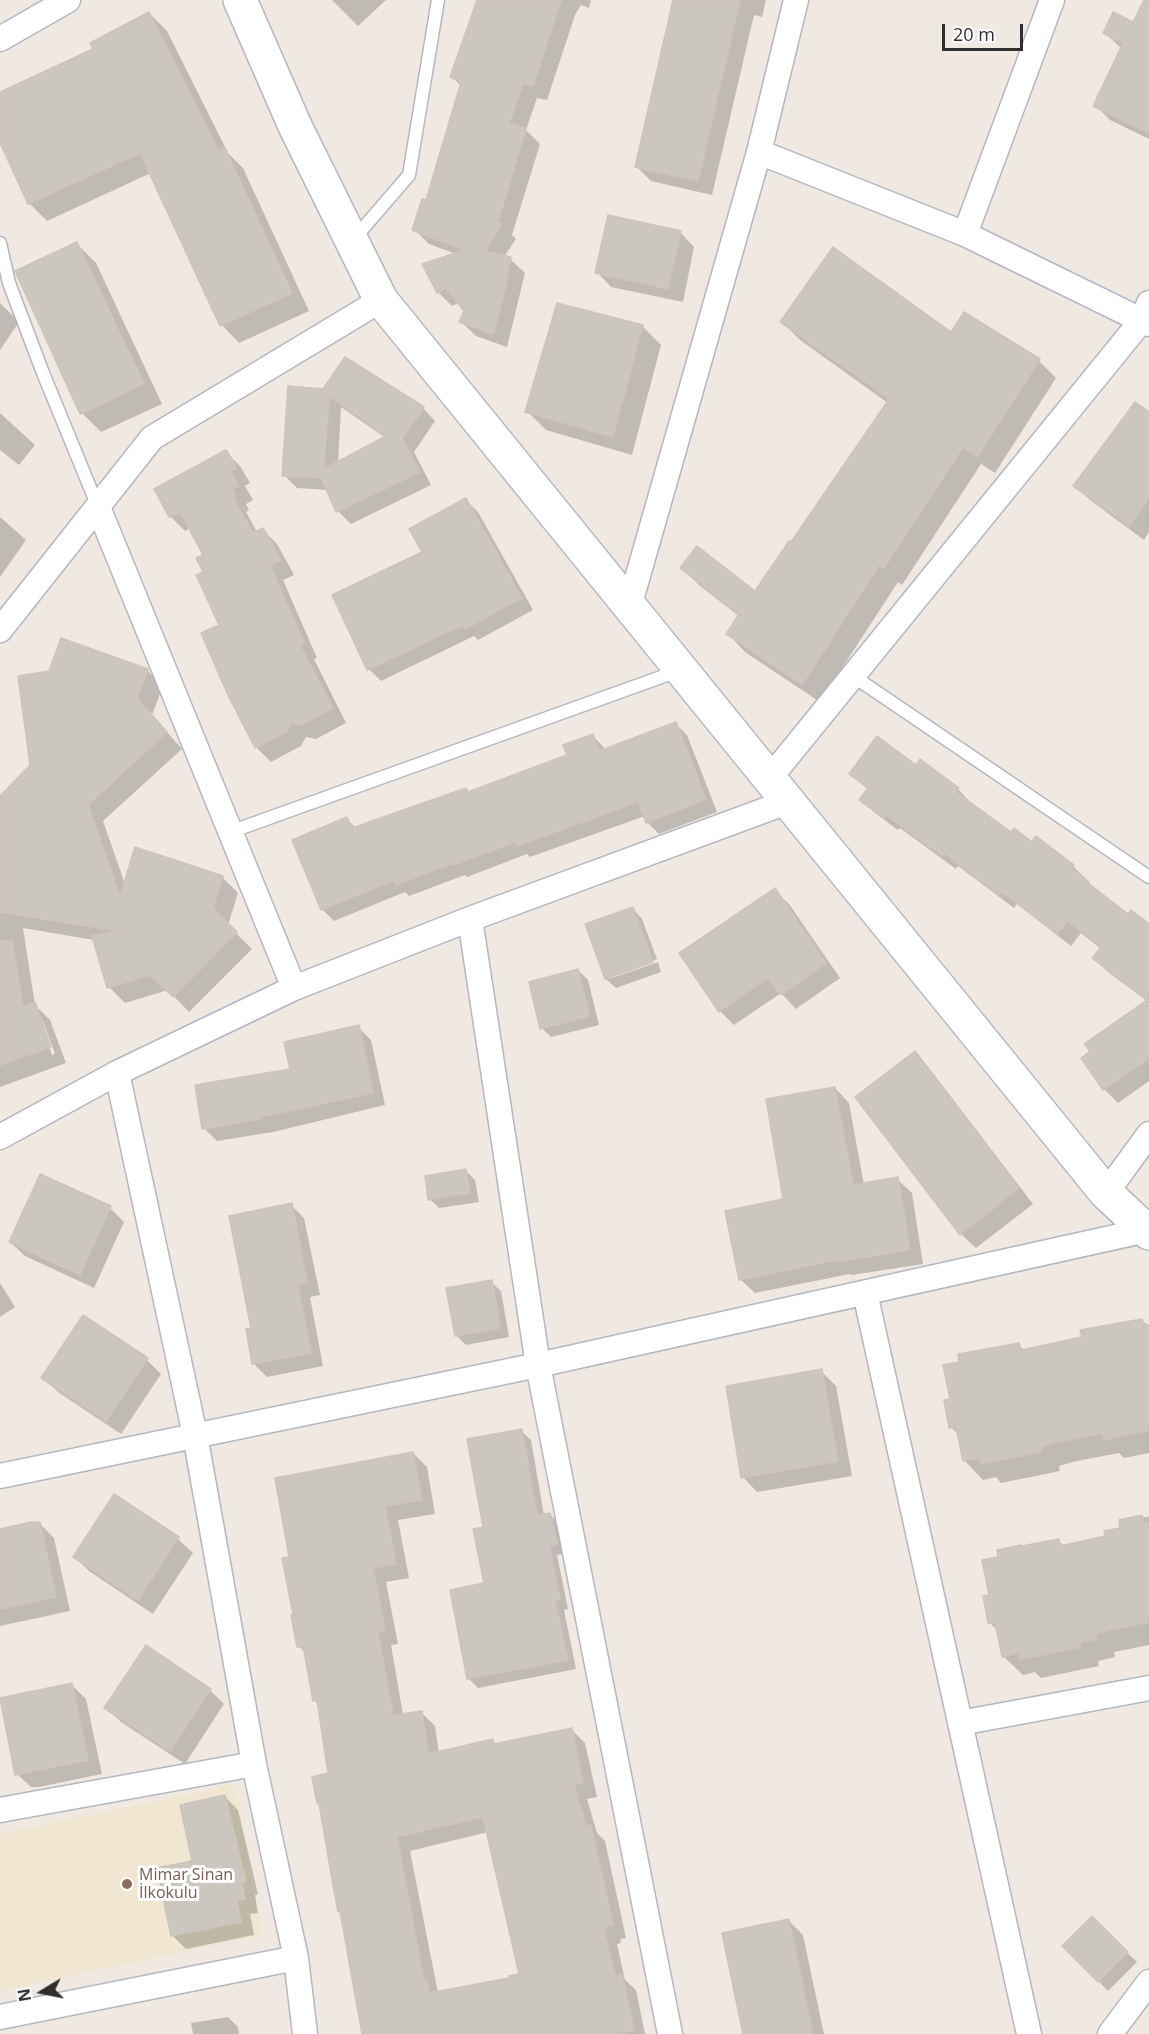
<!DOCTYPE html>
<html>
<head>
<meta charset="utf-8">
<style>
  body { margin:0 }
  #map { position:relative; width:1149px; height:2034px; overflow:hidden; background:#efe9e1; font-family:"Open Sans",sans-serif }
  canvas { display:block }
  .north { position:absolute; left:12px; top:1962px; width:60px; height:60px; -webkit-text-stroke:4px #fff; paint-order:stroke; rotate:260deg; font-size:16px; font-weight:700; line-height:24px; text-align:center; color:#2e2e2e }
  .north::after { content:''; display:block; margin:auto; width:21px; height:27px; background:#2e2e2e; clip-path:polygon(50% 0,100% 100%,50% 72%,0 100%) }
  .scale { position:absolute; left:942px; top:24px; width:81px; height:27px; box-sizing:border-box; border:3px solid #2e2e2e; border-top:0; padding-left:8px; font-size:18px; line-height:21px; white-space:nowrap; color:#2e2e2e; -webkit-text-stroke:4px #fff; paint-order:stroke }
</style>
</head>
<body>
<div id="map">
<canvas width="1149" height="2034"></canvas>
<div class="north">N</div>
<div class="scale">20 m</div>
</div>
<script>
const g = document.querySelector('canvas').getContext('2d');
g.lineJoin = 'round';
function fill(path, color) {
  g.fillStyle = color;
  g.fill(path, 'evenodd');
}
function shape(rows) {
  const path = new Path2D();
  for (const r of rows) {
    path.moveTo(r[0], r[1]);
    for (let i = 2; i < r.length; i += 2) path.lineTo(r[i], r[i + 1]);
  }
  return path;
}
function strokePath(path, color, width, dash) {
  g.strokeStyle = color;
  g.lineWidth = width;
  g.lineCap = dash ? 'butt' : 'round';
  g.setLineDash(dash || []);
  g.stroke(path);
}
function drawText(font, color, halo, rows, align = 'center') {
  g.font = font + ' "Open Sans",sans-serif';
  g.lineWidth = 6;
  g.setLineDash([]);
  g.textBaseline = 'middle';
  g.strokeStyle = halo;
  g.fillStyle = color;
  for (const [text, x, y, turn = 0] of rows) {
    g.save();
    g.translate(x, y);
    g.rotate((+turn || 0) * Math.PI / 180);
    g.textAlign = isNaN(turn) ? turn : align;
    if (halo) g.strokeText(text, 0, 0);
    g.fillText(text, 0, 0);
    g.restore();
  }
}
fill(shape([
  [235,1784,262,1935,0,1991,0,1834]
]), '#f0e6d1');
fill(shape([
  [332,0,386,0,358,26],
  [478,0,591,0,589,8,581,5,575,15,547,100,537,98,526,130,540,144,512,235,516,239,504,257,510,259,525,273,507,347,476,336,461,322,466,311,459,303,452,306,438,292,456,254,429,244,414,229,427,202,462,87,452,77],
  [684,0,766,0,762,17,754,15,712,195,651,181,636,166],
  [1149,9,1149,139,1110,120,1095,105,1122,49,1105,33,1134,24],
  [149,13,167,31,228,153,243,168,309,311,239,343,222,325,151,173,47,221,29,203,0,139,0,94,95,50],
  [680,232,694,247,683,302,611,287,597,272],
  [77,244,96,263,162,404,101,432,82,413],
  [0,303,19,322,0,350],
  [782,322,951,334,1039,361,1056,378,995,473,981,464,902,585,898,582,820,702,745,652,728,634,740,617,699,585,682,568,755,594,792,544,888,403,800,340],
  [642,326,661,345,632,455,546,430,527,411],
  [289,388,423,408,435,421,414,452,431,485,351,524,338,511,328,490,297,488,284,475],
  [341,407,386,438,338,463],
  [0,413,35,445,19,465,0,450],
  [1149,414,1149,532,1144,540,1090,500,1075,486],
  [226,452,240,466,250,483,245,486,253,500,246,504,249,510,246,512,257,532,262,529,277,544,294,575,283,580,317,658,314,659,346,723,316,739,306,737,301,746,271,762,256,747,205,572,205,555,190,528,185,531,171,517,156,489],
  [466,500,478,512,533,610,478,640,474,636,381,681,369,669,424,553],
  [0,517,26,540,0,577],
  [147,670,163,686,152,715,182,749,103,821,125,884,222,877,238,893,228,925,252,949,189,1012,168,990,125,1003,109,987,94,940,23,928,35,1005,50,1020,66,1063,0,1087,0,798],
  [40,1021,43,1021,55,1054,52,1055],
  [675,723,687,735,717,812,659,834,647,822,645,816,530,857,527,854,467,877,465,875,409,896,405,892,334,921,322,909,347,819,356,828,466,789,469,793,569,756,593,736,606,750],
  [916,767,958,789,971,803,970,804,1011,835,1032,844,1036,838,1073,866,1087,880,1086,882,1128,916,1149,926,1149,1081,1118,1103,1104,1089,1092,1052,1147,1001,1108,972,1094,958,1101,949,1081,933,1071,946,1017,904,1014,908,958,866,956,869,900,828,898,830,875,813,861,800,868,790,851,774],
  [774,890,789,904,840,978,796,1009,781,993,734,1025,720,1011],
  [633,909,642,919,657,959,609,976,609,979,658,962,661,972,616,988,606,979,587,925],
  [578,970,588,980,599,1025,551,1037,542,1028],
  [358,1027,371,1040,385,1105,273,1132,217,1141,204,1128],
  [915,1053,929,1068,1033,1204,976,1248,961,1234],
  [835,1088,849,1103,864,1185,897,1179,912,1193,923,1264,852,1275,850,1274,755,1293,740,1279,785,1200],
  [465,1170,475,1180,479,1202,439,1208,430,1199],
  [291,1205,304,1218,320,1295,310,1297,323,1366,267,1377,254,1364,248,1331,253,1330],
  [110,1208,124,1222,94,1288,25,1256,10,1242],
  [491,1282,501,1291,509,1337,466,1345,456,1335],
  [0,1283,15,1307,0,1317],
  [1142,1321,1149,1326,1149,1453,1124,1458,1119,1453,1077,1461,1059,1466,1060,1471,1001,1483,996,1477,983,1480,964,1460,959,1435,951,1427,952,1401,961,1363,1019,1345,1025,1351,1084,1338],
  [147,1360,161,1374,121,1434,58,1392,43,1378],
  [821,1371,836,1386,852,1476,757,1492,743,1477],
  [521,1431,531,1440,544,1515,550,1514,559,1524,566,1553,557,1555,568,1609,564,1610,576,1669,478,1688,468,1678,486,1584],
  [413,1453,427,1467,435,1514,398,1520,409,1578,386,1582,398,1644,391,1645,403,1715,421,1712,435,1726,439,1753,492,1741,497,1745,571,1729,585,1743,597,1797,587,1799,597,1833,605,1841,626,1938,620,1939,621,1943,617,1944,625,1980,636,1990,645,2034,365,2034,342,1914,339,1911,321,1805,318,1803,330,1775,319,1705,314,1700,306,1654,299,1646,291,1558],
  [488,1832,520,1976,438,1993,410,1851],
  [114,1496,178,1539,193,1553,153,1614,89,1571,75,1557],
  [1142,1517,1149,1517,1149,1645,1114,1652,1115,1657,1098,1661,1099,1666,1041,1678,1035,1672,1023,1675,1003,1656,998,1631,990,1623,991,1596,1058,1540,1064,1546,1106,1537],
  [40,1524,54,1538,70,1611,0,1626,0,1530],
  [72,1685,86,1699,102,1774,39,1787,31,1787,16,1773,0,1700],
  [210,1690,224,1704,185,1764,121,1722,106,1708],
  [225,1797,238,1810,258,1894,255,1895,258,1913,250,1914,254,1935,186,1949,172,1935,194,1863],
  [1092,1918,1137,1962,1108,1991,1064,1946],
  [789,1921,803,1935,824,2034,745,2034],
  [228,2017,238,2027,239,2034,193,2034,191,2023]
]), '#0003');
const building = shape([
  [477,0,561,0,533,86,523,84,509,123,526,128,498,222,502,223,485,251,511,257,505,290,493,334,459,322,464,311,446,288,437,293,422,264,464,250,412,230,422,199,426,200,461,82,450,77,477,0],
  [673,0,740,0,698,181,635,167,673,0],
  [1144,0,1149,0,1149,133,1093,106,1123,43,1103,33,1113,12,1133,22,1144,0],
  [149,12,219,151,225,148,292,293,220,326,140,153,28,204,0,143,0,92,93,49,90,43,149,12],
  [608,215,681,231,668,289,595,273,608,215],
  [77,242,144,384,80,414,15,271,77,242],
  [833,247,951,332,964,312,1040,359,977,457,963,447,884,568,879,565,802,685,726,634,739,614,680,568,697,546,755,591,789,541,791,542,889,399,780,322,833,247],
  [557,303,643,325,613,437,525,412,557,303],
  [345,357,424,407,402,439,420,472,336,512,321,478,282,476,288,386,323,389,345,357],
  [329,396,386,436,324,469,329,396],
  [1135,402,1149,412,1149,498,1129,526,1073,486,1135,402],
  [226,450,237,468,231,471,239,486,232,489,236,496,233,497,253,533,263,528,281,560,270,565,304,643,300,645,333,708,300,725,292,723,286,732,255,748,227,693,201,633,219,625,196,575,203,572,196,558,203,555,180,512,169,517,154,489,226,450],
  [466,498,522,598,465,629,463,625,367,670,332,595,422,552,409,529,466,498],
  [61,638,148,669,137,698,167,732,88,805,120,896,135,847,223,876,213,908,237,932,173,997,150,975,107,988,92,936,117,931,0,912,0,796,30,765,18,676,49,671,61,638],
  [676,722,706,799,646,823,638,802,517,846,515,842,454,865,453,863,396,885,394,880,321,910,292,840,347,817,352,828,466,788,468,792,567,755,563,745,593,734,599,751,676,722],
  [877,736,916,765,920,759,959,788,956,792,1011,832,1014,828,1032,842,1036,836,1074,865,1072,869,1089,882,1088,883,1128,914,1131,910,1149,924,1149,1058,1103,1090,1081,1058,1090,1051,1084,1044,1147,1000,1092,958,1101,947,1067,921,1057,934,1002,892,999,895,944,853,942,856,886,815,884,818,859,800,868,788,849,774,877,736],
  [775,888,826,963,781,995,768,978,719,1012,679,953,775,888],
  [633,907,653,962,605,979,585,924,633,907],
  [12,940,23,1007,35,1002,51,1047,0,1065,0,941,12,940],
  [578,969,590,1016,540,1029,529,982,578,969],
  [359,1025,373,1093,261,1117,261,1119,202,1129,195,1085,290,1069,284,1042,359,1025],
  [915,1051,1019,1188,960,1235,855,1097,915,1051],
  [835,1087,853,1185,898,1177,910,1250,836,1262,836,1260,739,1280,725,1211,783,1199,766,1099,835,1087],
  [466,1169,470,1193,428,1200,425,1176,466,1169],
  [40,1174,111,1206,80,1275,9,1242,40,1174],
  [292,1203,307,1282,298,1284,311,1353,252,1364,246,1329,251,1328,229,1216,292,1203],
  [492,1280,500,1328,455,1336,446,1288,492,1280],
  [83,1315,148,1358,106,1421,41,1378,83,1315],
  [1142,1319,1144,1326,1149,1325,1149,1430,1104,1440,1103,1433,1058,1442,1041,1447,1041,1452,981,1464,979,1458,963,1461,956,1427,949,1428,944,1400,950,1399,943,1365,959,1362,958,1354,1019,1343,1021,1350,1082,1337,1080,1330,1142,1319],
  [822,1369,838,1461,741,1478,726,1386,822,1369],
  [522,1429,537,1515,550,1513,557,1544,549,1546,560,1600,555,1601,568,1660,467,1679,450,1590,484,1583,473,1529,483,1527,467,1439,522,1429],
  [413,1452,422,1500,385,1506,396,1564,373,1568,385,1630,378,1632,393,1715,422,1711,428,1754,493,1739,494,1744,572,1728,583,1783,574,1785,586,1826,591,1825,613,1924,607,1926,607,1929,604,1930,615,1976,622,1975,634,2030,616,2034,362,2034,340,1911,338,1912,333,1885,319,1803,317,1803,312,1777,328,1773,317,1700,313,1701,303,1646,297,1647,291,1615,293,1614,282,1558,289,1557,275,1478,413,1452],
  [483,1817,519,1974,509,1976,509,1978,429,1993,427,1980,424,1980,397,1837,483,1817],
  [114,1494,179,1537,138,1600,73,1557,114,1494],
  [1142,1515,1144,1523,1149,1522,1149,1622,1096,1633,1097,1639,1080,1642,1080,1647,1020,1660,1019,1653,1002,1657,995,1622,988,1623,983,1596,989,1595,982,1560,998,1557,997,1550,1021,1545,1022,1546,1059,1539,1060,1546,1105,1536,1104,1531,1120,1528,1119,1520,1142,1515],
  [31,1522,40,1522,56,1597,0,1609,0,1529,31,1522],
  [146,1645,211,1689,170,1751,104,1708,146,1645],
  [72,1683,88,1760,15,1775,0,1698,72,1683],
  [225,1795,246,1881,242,1882,245,1899,237,1901,241,1922,171,1936,157,1868,192,1861,180,1805,225,1795],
  [1092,1916,1128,1952,1098,1982,1062,1946,1092,1916],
  [789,1919,813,2034,743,2034,722,1933,789,1919]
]);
fill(building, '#cbc7bf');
strokePath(building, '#cbc5ba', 1.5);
const lane = shape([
  [353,240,409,175,438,0],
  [0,243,9,283,43,373,98,507],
  [853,676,1149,877],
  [230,832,678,671]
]);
const street = shape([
  [796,0,759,152,965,234,1149,324],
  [0,39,68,0],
  [965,234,1052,0],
  [98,507,294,988],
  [629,607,759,152],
  [0,630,152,438,381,300],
  [769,779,1142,320,1149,303],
  [470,919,538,1365,670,2034],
  [117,1073,195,1435,254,1764,296,1958,305,2034],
  [0,1137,117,1073,294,988,470,919,787,802],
  [1106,1193,1149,1134],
  [865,1293,1029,2034],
  [0,1476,538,1365,1147,1230],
  [960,1723,1149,1688],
  [0,1810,254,1764],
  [0,2017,296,1958],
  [1110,2034,1149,1982]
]);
const secondary = shape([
  [240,0,295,126,381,300,1106,1193,1149,1233]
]);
strokePath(lane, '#b4b7c1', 15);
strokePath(street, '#b4b7c1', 27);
strokePath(secondary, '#b4b7c1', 36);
strokePath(lane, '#fff', 12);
strokePath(street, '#fff', 24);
strokePath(secondary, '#fff', 33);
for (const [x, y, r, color] of [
  [127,1884,6,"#8d6e63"]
]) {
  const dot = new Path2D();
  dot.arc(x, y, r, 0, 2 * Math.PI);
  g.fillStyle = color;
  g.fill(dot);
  strokePath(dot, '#fff', 2);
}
drawText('16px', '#785e54', '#fff', [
  ["Mimar Sinan",139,1875],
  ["İlkokulu",139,1893]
], 'left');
</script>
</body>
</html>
